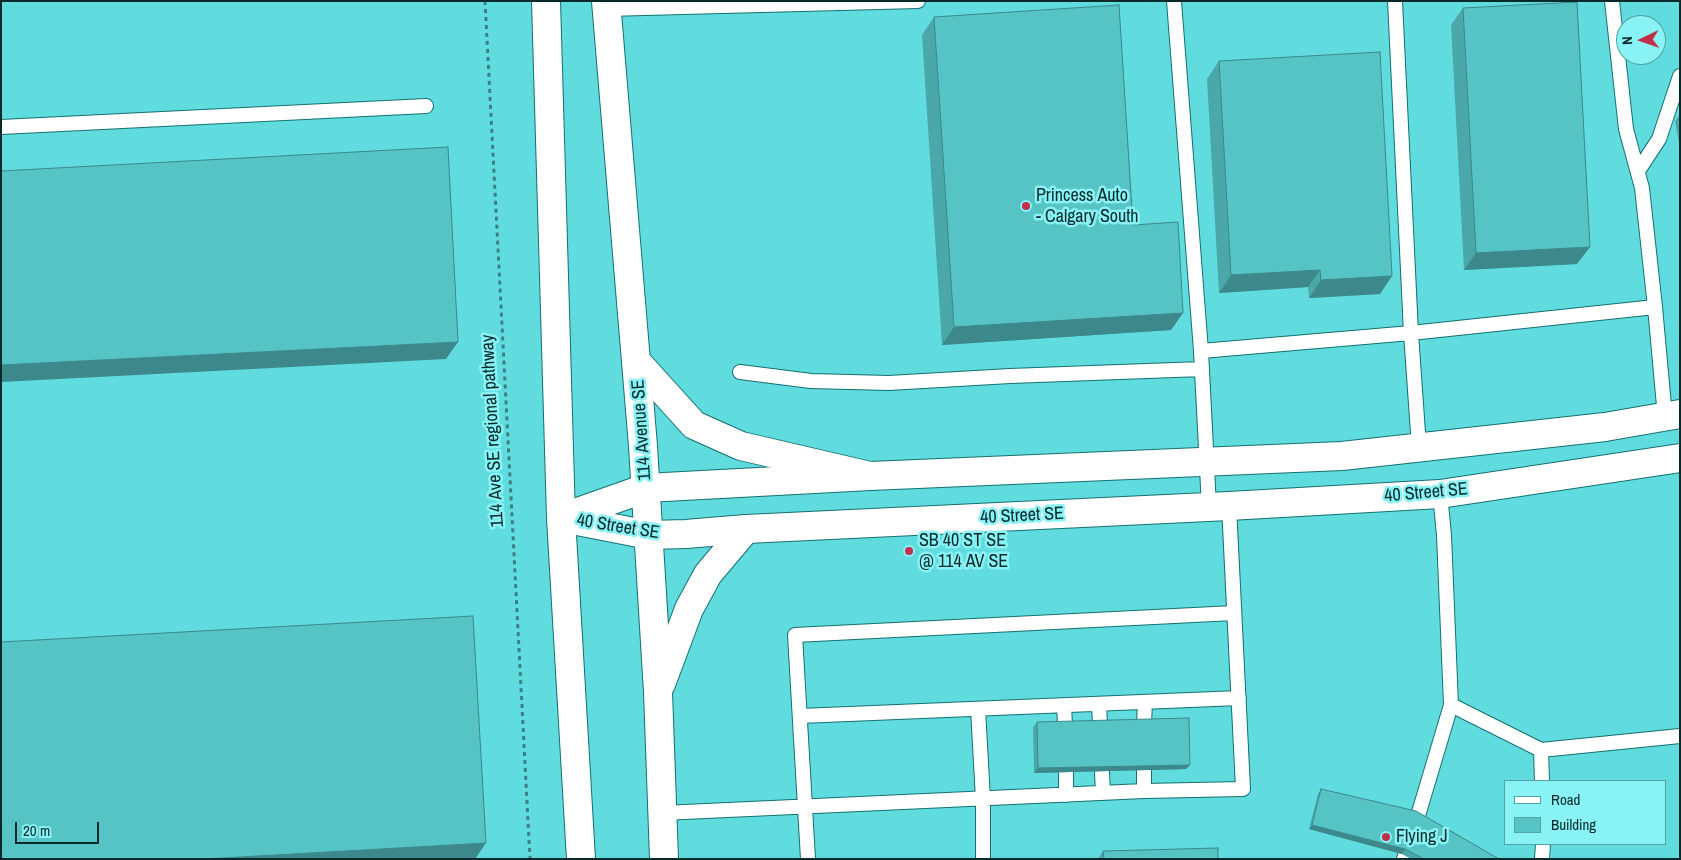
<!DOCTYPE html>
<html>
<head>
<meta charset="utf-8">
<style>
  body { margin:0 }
  #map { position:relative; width:1681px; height:860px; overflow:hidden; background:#7ae5e7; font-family:"Archivo Narrow",sans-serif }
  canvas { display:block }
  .frame { position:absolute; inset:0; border:2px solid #062a2a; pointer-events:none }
  .legend { position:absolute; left:1504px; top:780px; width:162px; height:65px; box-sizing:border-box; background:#88f2f4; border:1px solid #54a2a3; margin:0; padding:6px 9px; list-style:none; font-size:15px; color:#062a2a }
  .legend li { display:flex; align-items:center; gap:10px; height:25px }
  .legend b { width:25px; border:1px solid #54a2a3 }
  .north { position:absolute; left:1616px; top:15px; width:50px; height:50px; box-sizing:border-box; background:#88f2f4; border:1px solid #54a2a3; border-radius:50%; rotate:267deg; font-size:14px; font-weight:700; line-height:20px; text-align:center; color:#062a2a }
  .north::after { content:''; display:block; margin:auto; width:18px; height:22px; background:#c13048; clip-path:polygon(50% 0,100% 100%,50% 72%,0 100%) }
  .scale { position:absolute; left:15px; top:822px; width:84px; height:22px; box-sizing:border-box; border:2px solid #062a2a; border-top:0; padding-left:6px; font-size:15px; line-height:18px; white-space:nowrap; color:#062a2a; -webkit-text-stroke:4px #88f2f4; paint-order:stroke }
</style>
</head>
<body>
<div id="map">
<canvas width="1681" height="860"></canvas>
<div class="frame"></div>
<ul class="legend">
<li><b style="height:6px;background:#fff"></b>Road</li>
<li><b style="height:14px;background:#56c3c5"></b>Building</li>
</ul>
<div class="north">N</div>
<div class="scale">20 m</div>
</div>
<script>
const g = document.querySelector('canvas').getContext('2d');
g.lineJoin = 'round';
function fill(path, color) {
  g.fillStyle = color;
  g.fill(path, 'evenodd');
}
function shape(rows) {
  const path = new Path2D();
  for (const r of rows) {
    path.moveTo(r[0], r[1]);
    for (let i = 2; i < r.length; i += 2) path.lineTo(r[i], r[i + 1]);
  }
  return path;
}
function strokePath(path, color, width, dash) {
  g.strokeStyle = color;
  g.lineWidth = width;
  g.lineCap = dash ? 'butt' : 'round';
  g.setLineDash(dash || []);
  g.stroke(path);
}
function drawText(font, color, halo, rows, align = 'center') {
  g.font = font + ' "Archivo Narrow",sans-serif';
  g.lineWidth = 5;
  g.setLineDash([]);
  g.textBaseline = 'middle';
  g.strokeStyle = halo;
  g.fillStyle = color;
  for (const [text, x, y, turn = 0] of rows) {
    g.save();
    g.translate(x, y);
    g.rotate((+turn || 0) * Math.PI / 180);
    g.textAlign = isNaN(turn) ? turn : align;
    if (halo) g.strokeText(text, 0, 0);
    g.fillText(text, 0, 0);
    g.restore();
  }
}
fill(shape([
  [1,1,1680,1,1680,859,1,859],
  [1626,25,1656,25,1656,55,1626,55],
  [1505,781,1665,781,1665,844,1505,844]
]), '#60dcde');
const service = shape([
  [1174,1,1201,351,1209,507],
  [1395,1,1411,333,1419,447],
  [1612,1,1626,129,1642,188,1655,307],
  [606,9,918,1],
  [1,127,426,106],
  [1638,171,1659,139,1680,76],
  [1201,351,1411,333,1655,307,1665,417],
  [740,372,811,381,889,383,1010,376,1202,369],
  [1440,494,1444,535,1451,705,1541,750,1680,736],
  [1099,704,1100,725],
  [1064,705,1065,726],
  [978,709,983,799,983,859],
  [800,716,1239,698],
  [1144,724,1145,702],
  [1541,750,1542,781],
  [1102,772,1103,793],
  [1066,773,1066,795],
  [1144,791,1144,770],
  [662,813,1144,791,1243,789,1229,506],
  [1417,819,1451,705],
  [808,859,795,635,1234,613],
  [1404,859,1405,856],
  [1542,859,1543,844]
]);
const tertiary = shape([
  [561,518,646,488,870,476,1342,456,1605,427,1680,414],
  [562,518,649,535,686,534,746,529,1229,506,1440,494,1680,458]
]);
const secondary = shape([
  [546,1,561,518,581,859],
  [606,1,643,446,658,692,664,859],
  [637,362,694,425,741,446,870,476],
  [661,684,689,609,708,574,746,529]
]);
strokePath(service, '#147072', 16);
strokePath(tertiary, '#147072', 30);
strokePath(secondary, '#147072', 30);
strokePath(shape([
  [485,1,530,859]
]), '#3c8182', 3, [4, 4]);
strokePath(service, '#fff', 14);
strokePath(tertiary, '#fff', 28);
strokePath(secondary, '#fff', 28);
fill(shape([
  [1463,8,1577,264,1464,270,1451,25],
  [934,17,1133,225,1171,330,942,345,922,35],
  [1219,61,1380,294,1309,298,1308,287,1219,293,1207,79],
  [1680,115,1680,148,1675,121],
  [1037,722,1190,765,1186,769,1034,773,1033,727],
  [1321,789,1499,859,1411,859,1402,854,1309,829,1318,794],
  [1103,851,1218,859,1098,859]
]), '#4aa8a9');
fill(shape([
  [1590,247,1577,264,1464,270,1476,253],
  [1320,270,1308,287,1219,293,1231,275],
  [1392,276,1380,294,1309,298,1321,280],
  [1183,313,1171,330,942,345,954,327],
  [458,342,446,359,1,382,1,365],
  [1190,765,1186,769,1034,773,1038,768],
  [1312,825,1405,849,1402,854,1309,829],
  [486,843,475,859,204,859]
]), '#3c888a');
const building = shape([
  [1577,2,1590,247,1476,253,1463,8,1577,2],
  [1119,5,1133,225,1178,222,1183,313,954,327,934,17,1119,5],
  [1380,52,1392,276,1321,280,1320,270,1231,275,1219,61,1380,52],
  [448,147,458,342,1,365,1,171,448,147],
  [473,616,486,843,204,859,1,859,1,642,473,616],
  [1189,718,1190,765,1038,768,1037,722,1189,718],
  [1321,789,1416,811,1499,859,1424,859,1405,849,1312,825,1321,789],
  [1218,848,1218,859,1104,859,1103,851,1218,848]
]);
fill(building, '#56c3c5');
strokePath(building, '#3c888a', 1);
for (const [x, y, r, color] of [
  [1026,206,5,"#c13048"],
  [909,551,5,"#c13048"],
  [1386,837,5,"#c13048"]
]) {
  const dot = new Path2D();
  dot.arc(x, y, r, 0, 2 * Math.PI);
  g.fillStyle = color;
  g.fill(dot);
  strokePath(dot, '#88f2f4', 2);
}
drawText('18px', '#062a2a', '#88f2f4', [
  ["Princess Auto",1036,196],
  ["- Calgary South",1036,217],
  ["SB 40 ST SE",919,541],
  ["@ 114 AV SE",919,562],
  ["Flying J",1396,837]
], 'left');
drawText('18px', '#062a2a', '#88f2f4', [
  ["114 Avenue SE",642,430,-94],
  ["114 Ave SE regional pathway",493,431,-93],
  ["40 Street SE",1426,493,-5],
  ["40 Street SE",1022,516,-3],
  ["40 Street SE",618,527,9]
]);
</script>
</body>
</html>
